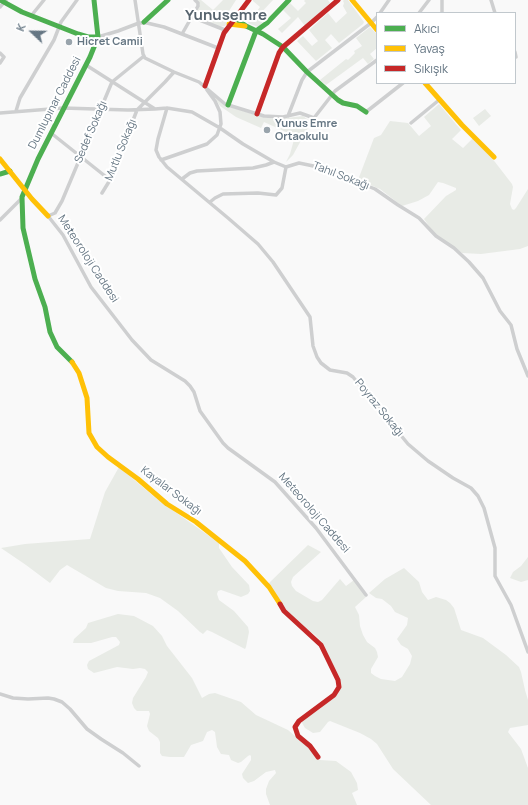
<!DOCTYPE html>
<html>
<head>
<meta charset="utf-8">
<style>
  body { margin:0 }
  #map { position:relative; width:528px; height:805px; overflow:hidden; background:#f9f9f9; font-family:Manrope,sans-serif }
  canvas { display:block }
  .legend { position:absolute; left:376px; top:12px; width:140px; height:72px; box-sizing:border-box; background:#fff; border:1px solid #c1c8cd; margin:0; padding:5px 7px; list-style:none; font-size:12px; color:#657683 }
  .legend li { display:flex; align-items:center; gap:8px; height:20px }
  .legend b { width:20px; border:1px solid #c1c8cd }
  .north { position:absolute; left:12px; top:12px; width:40px; height:40px; -webkit-text-stroke:3px #fff; paint-order:stroke; rotate:292deg; font-size:11px; font-weight:700; line-height:16px; text-align:center; color:#657683 }
  .north::after { content:''; display:block; margin:auto; width:14px; height:18px; background:#657683; clip-path:polygon(50% 0,100% 100%,50% 72%,0 100%) }
</style>
</head>
<body>
<div id="map">
<canvas width="528" height="805"></canvas>
<ul class="legend">
<li><b style="height:5px;background:#4caf50"></b>Akıcı</li>
<li><b style="height:5px;background:#ffc107"></b>Yavaş</li>
<li><b style="height:5px;background:#c62828"></b>Sıkışık</li>
</ul>
<div class="north">K</div>
</div>
<script>
const g = document.querySelector('canvas').getContext('2d');
g.lineJoin = 'round';
function fill(path, color) {
  g.fillStyle = color;
  g.fill(path, 'evenodd');
}
function shape(rows) {
  const path = new Path2D();
  for (const r of rows) {
    path.moveTo(r[0], r[1]);
    for (let i = 2; i < r.length; i += 2) path.lineTo(r[i], r[i + 1]);
  }
  return path;
}
function strokePath(path, color, width, dash) {
  g.strokeStyle = color;
  g.lineWidth = width;
  g.lineCap = dash ? 'butt' : 'round';
  g.setLineDash(dash || []);
  g.stroke(path);
}
function drawText(font, color, halo, rows, align = 'center') {
  g.font = font + ' Manrope,sans-serif';
  g.lineWidth = 4;
  g.setLineDash([]);
  g.textBaseline = 'middle';
  g.strokeStyle = halo;
  g.fillStyle = color;
  for (const [text, x, y, turn = 0] of rows) {
    g.save();
    g.translate(x, y);
    g.rotate((+turn || 0) * Math.PI / 180);
    g.textAlign = isNaN(turn) ? turn : align;
    if (halo) g.strokeText(text, 0, 0);
    g.fillText(text, 0, 0);
    g.restore();
  }
}
fill(shape([
  [197,0,201,0,213,10,223,0,236,0,229,11,229,19,225,26,219,27,194,16,200,4],
  [253,0,273,0,258,16,263,22,258,27,248,23,260,7,253,1],
  [305,0,328,0,330,3,305,26,298,17,282,33,278,29,291,18,283,10,290,3,298,11,306,3,304,1],
  [344,0,348,0,364,22,363,24,339,43,331,34,325,40,332,48,316,61,297,41,303,36,312,46,318,41,309,30,328,13,336,23,347,13,343,6,344,3,343,1],
  [370,27,377,34,377,48,370,54,374,59,368,64,363,58,326,85,320,80,346,59,348,60,355,53,354,51,362,46,356,38],
  [213,95,224,105,262,117,279,119,303,116,310,121,309,126,293,155,286,162,290,154,295,136,264,122,261,128,236,117,220,106],
  [439,104,461,130,452,139,463,148,473,138,495,162,512,184,513,187,510,204,512,209,514,210,516,208,528,189,528,246,520,249,481,254,462,253,433,232,424,219,446,196,456,190,456,188,443,183,438,182,429,195,418,201,402,206,380,189,358,180,374,138,381,135,390,121,408,123,419,136,431,126,424,117],
  [485,109,491,116,479,126,473,118],
  [119,467,157,499,219,543,219,548,232,567,249,585,250,591,248,594,241,597,221,590,218,591,217,594,219,600,234,611,248,627,249,632,246,647,245,649,212,632,207,630,203,634,200,632,178,611,160,598,146,593,118,591,106,588,67,565,60,570,50,583,26,565,1,548,25,544,90,539,105,492],
  [308,545,321,552,293,577,291,582,292,586,296,591,313,601,318,602,322,600,340,579,346,586,354,580,366,597,355,607,359,615,360,626,363,635,367,642,375,648,377,652,378,657,371,669,371,673,375,676,381,679,395,681,402,677,410,664,412,656,408,649,401,645,397,639,407,625,408,618,395,612,391,606,382,599,376,598,369,593,385,579,404,568,419,582,422,592,428,600,436,597,446,600,450,603,454,608,461,630,483,638,506,655,519,667,521,672,525,690,528,700,528,725,510,728,508,732,521,749,528,768,528,805,431,805,393,769,377,744,371,739,360,733,330,721,328,722,320,732,313,733,305,728,301,721,321,708,340,686,320,640,315,635,304,627,291,616,281,604,268,584],
  [528,557,528,580,521,582,510,578,513,572,521,566],
  [118,614,134,616,153,626,162,636,167,646,192,678,202,698,209,694,215,693,241,702,256,715,288,730,309,748,320,760,336,761,351,772,357,783,358,790,352,793,357,805,270,805,266,794,266,789,269,781,276,773,275,770,266,772,254,781,248,783,243,778,242,774,251,760,251,756,250,755,248,756,241,762,238,763,231,760,229,755,221,754,217,747,215,732,212,730,207,732,203,741,191,745,184,757,170,757,162,756,160,753,160,742,158,738,149,731,147,726,150,714,149,711,137,711,134,708,132,703,133,698,146,677,148,672,145,669,140,668,133,669,117,667,94,673,88,669,87,665,89,661,119,645,120,642,116,637,112,637,91,643,73,643,74,639,86,628,88,623]
]), '#e8ebe6');
strokePath(shape([
  [135,0,143,54,145,58,174,72,199,82,225,104,264,116,283,117,300,113,314,118,335,91,377,60],
  [442,0,442,13],
  [491,0,495,13],
  [0,7,6,0],
  [380,13,389,0],
  [419,13,429,0],
  [31,16,44,0],
  [192,17,225,30],
  [182,34,198,6,198,3,195,0],
  [98,37,118,31,139,23,147,23,164,27,218,48],
  [515,52,516,57],
  [0,53,4,57,0,63],
  [144,56,112,82,62,201,55,213,48,216,63,235,91,287,132,340,151,360,185,381,190,386,194,392,200,411,223,443,228,448,275,482,316,528,366,595],
  [86,65,155,109,167,108,192,112,220,128,243,144,274,162,286,167,299,163,323,168,375,189,398,205,419,218,436,236,454,248,469,262,483,278,500,311,511,325,517,349,528,376],
  [167,108,158,139,156,150,159,157,167,167,228,218,258,244,273,262,310,317,313,346,317,357,321,363,330,370,347,373,353,377,408,444,428,461,453,478,471,488,478,496,484,508,495,548,495,576,511,605,528,652],
  [16,111,20,98,54,40,61,22,77,0],
  [366,112,403,83],
  [0,113,63,108,128,110,155,109],
  [288,116,302,80,307,72,371,23,377,17],
  [411,123,439,100],
  [51,133,110,180],
  [161,160,207,144,217,135,221,124,220,112,215,101,207,90],
  [182,179,190,173,197,171,253,168,266,165,274,162],
  [102,193,110,180,137,110,165,82,174,72],
  [210,202,215,198,223,194,258,193,276,195,282,188,286,167],
  [0,220,22,198],
  [0,694,13,698,28,699,48,698,54,699,62,702,70,709,87,729,101,739,123,753,139,766]
]), '#cecfd0', 3.5);
strokePath(shape([
  [0,0,22,12,78,34,88,37,98,37],
  [235,18,246,26,263,34,283,47,307,72,338,100,343,103,357,106,366,112],
  [144,22,168,0],
  [228,105,256,31,267,23,289,0],
  [0,174,10,171],
  [72,362,57,347,50,332,45,307,35,279,23,228,22,197,38,159,90,57,98,37,94,0]
]), '#4caf50', 5);
strokePath(shape([
  [352,0,377,30],
  [229,24,245,26],
  [425,83,462,125,494,157],
  [0,159,32,199,48,216],
  [72,362,79,373,87,398,89,433,97,447,108,457,138,479,167,504,196,522,245,561,269,587,280,604]
]), '#ffc107', 5);
strokePath(shape([
  [205,86,224,33,249,0],
  [257,114,279,53,283,47,338,0],
  [280,604,284,611,321,645,338,680,339,687,334,695,299,721,295,727,298,736,310,746,318,757]
]), '#c62828', 5);
for (const [x, y, r, color] of [
  [69,42,4,"#99a4ac"],
  [267,130,4,"#99a4ac"]
]) {
  const dot = new Path2D();
  dot.arc(x, y, r, 0, 2 * Math.PI);
  g.fillStyle = color;
  g.fill(dot);
  strokePath(dot, '#fff', 1.5);
}
drawText('bold 11px', '#657683', '#fff', [
  ["Hicret Camii",77,42],
  ["Yunus Emre",275,124],
  ["Ortaokulu",275,137]
], 'left');
drawText('11px', '#657683', '#fff', [
  ["Dumlupınar Caddesi",55,103,-63],
  ["Sedef Sokağı",91,132,-67],
  ["Mutlu Sokağı",121,150,-68],
  ["Tahıl Sokağı",341,176,21],
  ["Meteoroloji Caddesi",88,259,57],
  ["Poyraz Sokağı",379,408,51],
  ["Kayalar Sokağı",171,491,37],
  ["Meteoroloji Caddesi",314,513,49]
]);
drawText('bold 15px', '#57646e', '#fff', [
  ["Yunusemre",226,16]
]);
</script>
</body>
</html>
